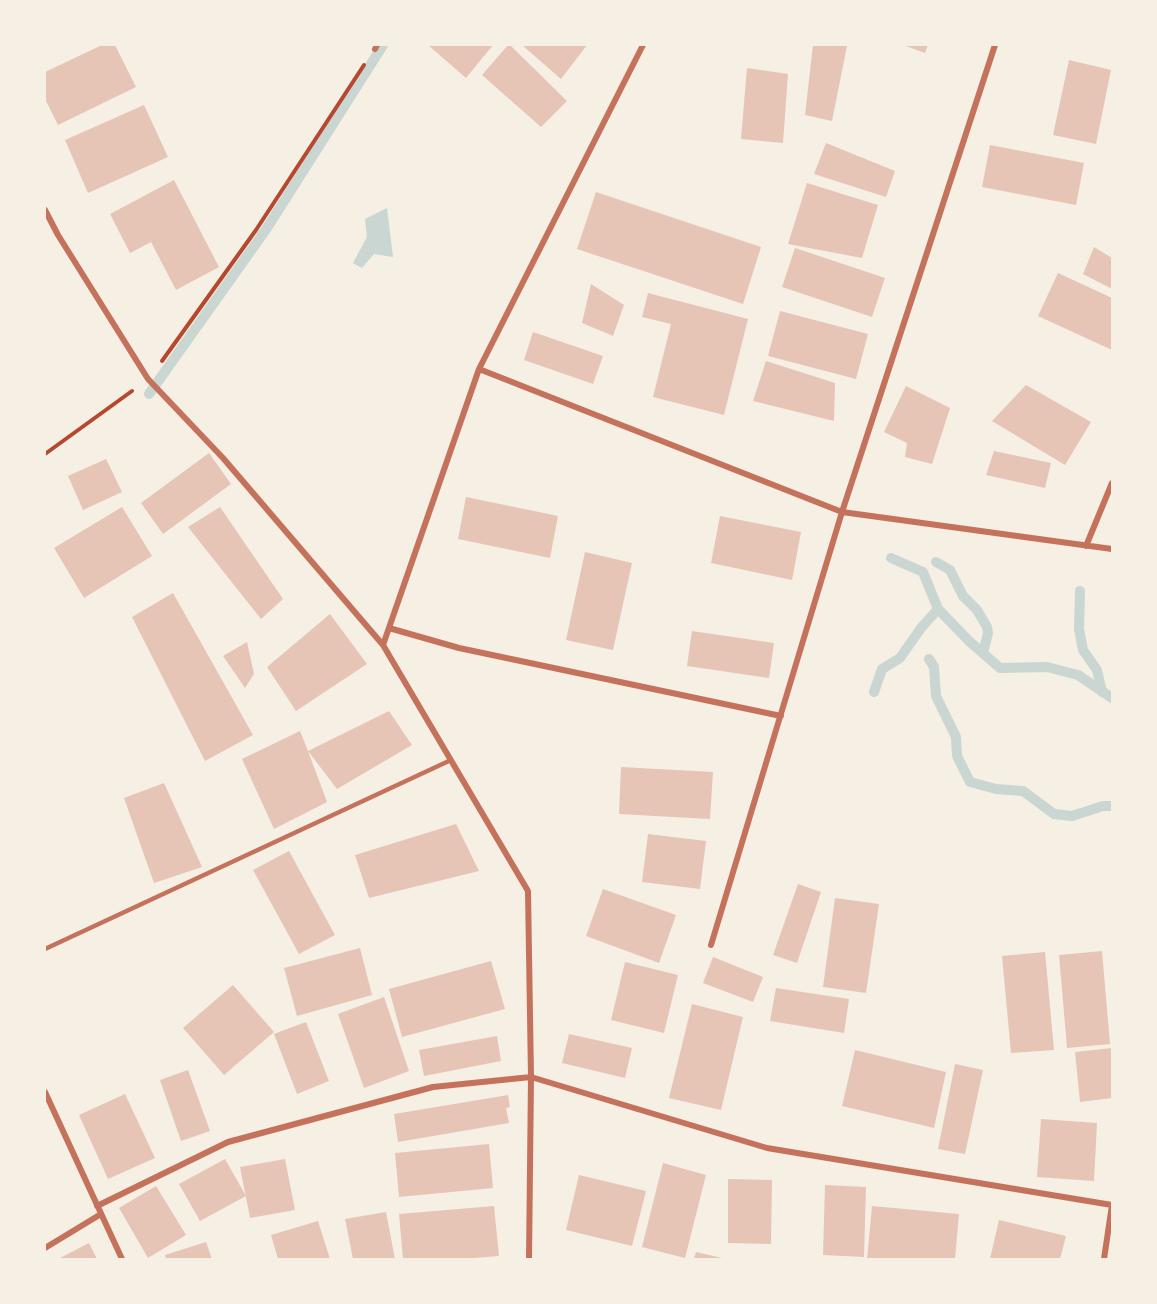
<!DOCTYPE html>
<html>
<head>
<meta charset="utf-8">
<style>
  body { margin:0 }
  #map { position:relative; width:1157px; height:1304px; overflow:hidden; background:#f6efe4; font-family:Arial,sans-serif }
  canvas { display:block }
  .frame { position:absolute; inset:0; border:46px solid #f6efe4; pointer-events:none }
</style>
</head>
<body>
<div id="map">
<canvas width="1157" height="1304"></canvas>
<div class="frame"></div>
</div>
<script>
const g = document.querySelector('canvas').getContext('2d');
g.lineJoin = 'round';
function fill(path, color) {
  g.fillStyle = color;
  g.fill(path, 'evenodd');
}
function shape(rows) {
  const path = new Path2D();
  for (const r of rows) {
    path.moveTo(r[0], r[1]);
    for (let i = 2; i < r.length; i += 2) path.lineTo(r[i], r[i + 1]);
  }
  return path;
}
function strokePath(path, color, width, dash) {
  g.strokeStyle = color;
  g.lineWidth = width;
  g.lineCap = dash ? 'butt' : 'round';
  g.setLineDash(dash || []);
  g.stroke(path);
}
fill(shape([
  [387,208,393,257,374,254,362,268,353,263,367,237,365,219]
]), '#c9d6d2');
strokePath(shape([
  [149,394,267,228,383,45],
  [891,558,923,572,938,609,969,641,1000,668,1047,667,1078,675,1112,698],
  [936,562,950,570,963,596,977,610,987,627,988,633,983,653],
  [1080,591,1079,629,1083,650,1097,670,1102,692],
  [929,659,934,667,936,696,956,737,957,756,970,782,996,789,1023,791,1054,814,1072,816,1103,806,1112,806],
  [874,692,882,669,900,658,921,628,938,609]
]), '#c9d6d2', 10);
fill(shape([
  [102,45,115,45,136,87,58,125,45,99,45,72],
  [428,45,493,45,466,78],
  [508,45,510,45,567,101,541,127,482,75],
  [522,45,587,45,561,79],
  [813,45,847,46,832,121,805,115],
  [903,45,928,45,925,53],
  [1069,60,1111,70,1096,144,1053,135],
  [747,68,788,74,783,143,741,139],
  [144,105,168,157,88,193,65,140],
  [826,143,895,171,886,197,814,174],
  [990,145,1084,163,1076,205,982,187],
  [174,180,219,267,176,290,151,242,130,253,110,214],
  [807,183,878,205,862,258,788,244],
  [596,192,761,247,743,304,577,249],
  [1094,247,1112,258,1112,289,1083,274],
  [795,248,885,278,872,317,782,287],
  [1058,273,1112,298,1112,350,1038,316],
  [591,284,624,305,613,336,582,323],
  [648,293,748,319,724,415,653,397,671,324,642,317],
  [780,311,868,334,856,379,768,356],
  [533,332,603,356,593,384,524,360],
  [766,361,835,383,834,421,753,401],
  [1026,385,1091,422,1065,465,992,421],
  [906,386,950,408,932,464,905,457,907,443,884,432],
  [994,451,1051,463,1045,488,986,475],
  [209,453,231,484,163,534,141,503],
  [106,459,122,492,83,510,68,476],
  [466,497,558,516,550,558,458,539],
  [122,507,152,556,84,598,54,548],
  [220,507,283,599,261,619,188,527],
  [720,516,801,532,792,580,711,563],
  [585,552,632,563,613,650,566,640],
  [173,593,253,735,205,761,132,617],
  [330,614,367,664,296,711,267,667],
  [692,631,774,643,769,678,687,666],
  [247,642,254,674,245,688,223,656],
  [389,711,412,745,337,789,308,751,327,802,274,829,242,759,300,731,308,751],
  [621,767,713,772,710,819,619,814],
  [164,783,202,867,154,883,124,798],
  [456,824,479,871,369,898,355,855],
  [648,834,706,841,700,889,642,882],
  [289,851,335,935,299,954,253,870],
  [798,884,821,892,797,963,773,955],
  [603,889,676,915,659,963,586,936],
  [835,898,879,904,866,993,823,987],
  [360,948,372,995,297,1016,284,968],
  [1102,951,1110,1044,1067,1048,1059,955],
  [1045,952,1054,1050,1011,1053,1002,956],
  [713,957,763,977,753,1002,703,983],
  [491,961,505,1009,402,1037,389,989],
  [625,962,678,975,664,1033,611,1020],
  [233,985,274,1032,224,1075,183,1028],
  [776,988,849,999,844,1033,770,1021],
  [384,997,409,1071,364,1088,338,1014],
  [692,1004,743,1017,721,1110,669,1098],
  [306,1022,329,1081,297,1094,274,1034],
  [569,1034,632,1048,625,1078,562,1063],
  [497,1036,501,1061,424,1076,419,1050],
  [1112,1048,1112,1098,1080,1102,1075,1052],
  [855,1050,946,1072,934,1128,842,1106],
  [955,1064,983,1070,965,1154,938,1149],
  [188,1070,210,1131,181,1141,160,1080],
  [125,1094,155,1158,108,1179,79,1115],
  [508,1095,510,1107,506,1108,509,1123,398,1142,394,1114],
  [1041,1119,1097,1123,1094,1181,1037,1177],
  [489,1144,493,1188,399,1197,395,1153],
  [225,1159,246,1196,200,1221,179,1184],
  [285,1159,295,1210,250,1218,240,1167],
  [663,1163,706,1175,685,1258,642,1247],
  [579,1175,646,1191,632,1246,566,1230],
  [728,1179,772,1180,771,1244,728,1243],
  [825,1185,866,1187,864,1257,823,1255],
  [156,1186,186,1235,148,1258,119,1208],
  [494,1206,499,1256,462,1259,403,1259,399,1214],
  [872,1206,959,1214,955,1259,867,1259],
  [386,1212,395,1259,353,1259,345,1219],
  [999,1220,1066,1236,1060,1259,990,1259],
  [318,1221,330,1259,278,1259,271,1235],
  [206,1242,212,1259,166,1259,165,1255],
  [89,1243,97,1259,58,1259],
  [696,1252,722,1258,721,1259,694,1259]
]), '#e6c5b7');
strokePath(shape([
  [162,361,256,230,364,65],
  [45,454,132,391]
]), '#b5482f', 4);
strokePath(shape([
  [45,949,451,760]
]), '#c5725c', 4.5);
strokePath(shape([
  [375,49,377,45],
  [45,210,58,235,148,379,223,458,383,645,528,891,531,1077,529,1259],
  [479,369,842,512,1112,549],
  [1086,546,1112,483],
  [389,628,459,648,781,716],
  [383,645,479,369,643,45],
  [711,945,842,512,995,45],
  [45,1092,122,1259],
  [97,1206,228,1142,433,1087,531,1077,767,1148,1112,1205],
  [45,1248,101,1214],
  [1104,1259,1112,1205]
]), '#c5725c', 6);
</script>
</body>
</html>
